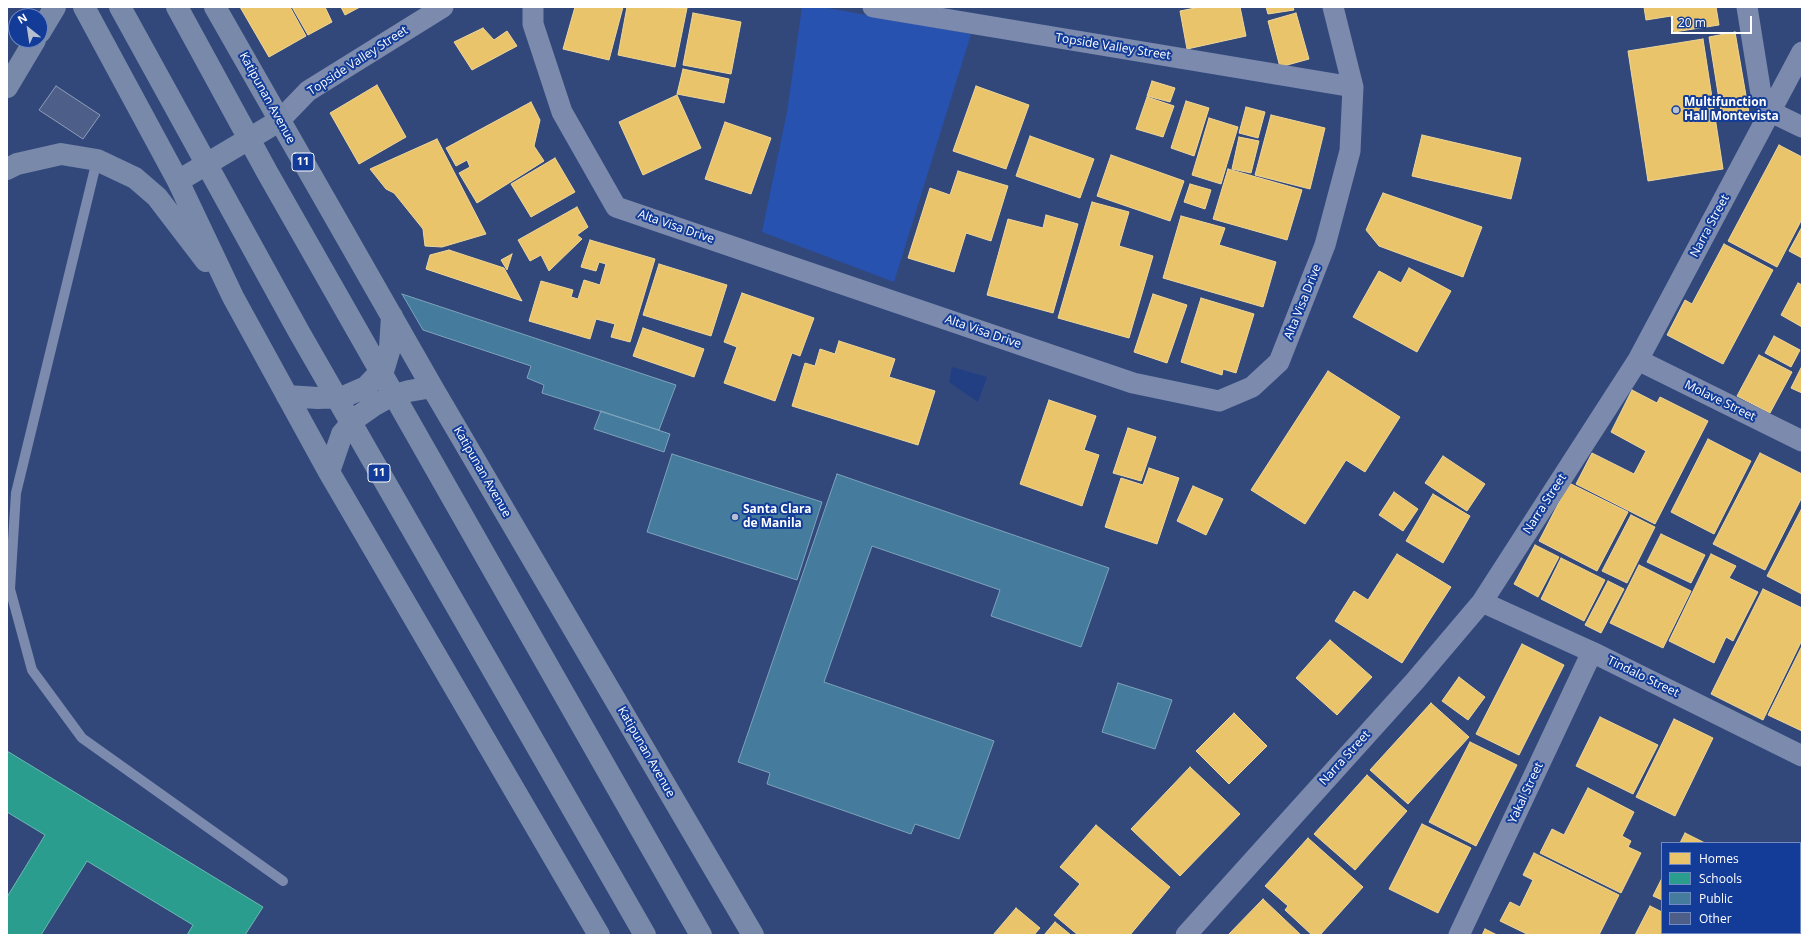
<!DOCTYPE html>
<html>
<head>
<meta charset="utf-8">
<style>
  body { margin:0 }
  #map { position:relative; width:1809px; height:942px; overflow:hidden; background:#32487a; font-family:"Open Sans",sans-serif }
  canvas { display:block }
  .frame { position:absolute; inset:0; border:8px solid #fff; pointer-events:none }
  .legend { position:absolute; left:1661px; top:842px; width:140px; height:92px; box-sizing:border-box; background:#133c99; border:1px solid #718ac2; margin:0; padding:5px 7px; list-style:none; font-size:12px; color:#fff }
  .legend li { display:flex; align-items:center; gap:8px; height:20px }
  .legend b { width:20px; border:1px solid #718ac2 }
  .north { position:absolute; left:8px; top:8px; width:40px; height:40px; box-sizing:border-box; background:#133c99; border:1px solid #718ac2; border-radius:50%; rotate:330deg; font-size:11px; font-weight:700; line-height:16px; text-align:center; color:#fff }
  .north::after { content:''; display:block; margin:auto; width:14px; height:18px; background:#b7bfd0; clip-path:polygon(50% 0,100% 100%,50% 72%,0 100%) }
  .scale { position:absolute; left:1671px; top:16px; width:81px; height:18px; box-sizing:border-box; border:2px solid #fff; border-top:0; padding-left:5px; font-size:12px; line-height:14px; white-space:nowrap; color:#fff; -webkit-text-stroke:3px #133c99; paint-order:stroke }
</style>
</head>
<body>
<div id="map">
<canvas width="1809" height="942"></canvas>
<div class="frame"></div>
<ul class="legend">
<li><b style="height:11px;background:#e9c46a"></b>Homes</li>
<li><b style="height:11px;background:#2a9d8f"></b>Schools</li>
<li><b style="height:11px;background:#457b9d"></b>Public</li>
<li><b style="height:11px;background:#4d5f88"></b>Other</li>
</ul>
<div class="north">N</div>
<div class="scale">20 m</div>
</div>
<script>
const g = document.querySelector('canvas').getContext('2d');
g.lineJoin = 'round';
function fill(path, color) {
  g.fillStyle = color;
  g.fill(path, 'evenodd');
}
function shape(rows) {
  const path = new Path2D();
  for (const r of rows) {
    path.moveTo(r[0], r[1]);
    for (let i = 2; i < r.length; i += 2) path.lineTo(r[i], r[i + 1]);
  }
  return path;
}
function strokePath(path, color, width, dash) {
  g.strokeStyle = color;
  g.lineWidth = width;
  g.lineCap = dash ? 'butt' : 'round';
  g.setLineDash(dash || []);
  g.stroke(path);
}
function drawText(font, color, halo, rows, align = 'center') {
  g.font = font + ' "Open Sans",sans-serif';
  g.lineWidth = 4;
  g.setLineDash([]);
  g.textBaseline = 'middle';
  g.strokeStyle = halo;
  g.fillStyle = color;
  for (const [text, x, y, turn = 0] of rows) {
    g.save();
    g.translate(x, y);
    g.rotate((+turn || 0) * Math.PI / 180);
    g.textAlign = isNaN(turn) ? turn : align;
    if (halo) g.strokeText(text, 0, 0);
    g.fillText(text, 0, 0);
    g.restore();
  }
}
fill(shape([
  [802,7,822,7,971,34,894,282,762,232,787,112]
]), '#2852af');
fill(shape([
  [952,367,987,377,978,402,949,382]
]), '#223f84');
const homes = shape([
  [240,7,290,7,306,36,269,57,240,7],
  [292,7,325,7,332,22,308,35,292,7],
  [341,7,360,7,345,15,341,7],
  [575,7,623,7,609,60,563,49,575,7],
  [627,7,687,8,675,67,618,55,627,7],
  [1200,7,1240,7,1246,36,1187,49,1180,11,1200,7],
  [1266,7,1293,7,1294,10,1268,14,1266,7],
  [1644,7,1716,7,1719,25,1674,32,1671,16,1646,20,1644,7],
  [693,13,741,22,731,74,683,65,693,13],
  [1296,13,1309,59,1280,67,1268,21,1296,13],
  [483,28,494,40,507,31,517,46,472,70,454,42,483,28],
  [1735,32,1749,113,1722,118,1709,37,1735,32],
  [1703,39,1723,169,1648,181,1628,51,1703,39],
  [683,69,729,79,724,103,677,94,683,69],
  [1152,81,1175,88,1170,102,1147,96,1152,81],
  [377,85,406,137,359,164,330,113,377,85],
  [976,86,1029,105,1006,169,953,151,976,86],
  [677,95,701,148,643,175,619,122,677,95],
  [1147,97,1174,106,1163,137,1136,129,1147,97],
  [1186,101,1209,108,1194,156,1171,148,1186,101],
  [531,102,540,120,534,146,544,161,477,203,459,173,470,167,467,160,456,166,446,148,531,102],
  [1246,107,1265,112,1258,138,1239,133,1246,107],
  [1271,115,1325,128,1310,189,1255,175,1271,115],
  [1209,118,1238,127,1221,184,1192,175,1209,118],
  [725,122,771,138,751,194,705,179,725,122],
  [1422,135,1521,158,1511,199,1412,176,1422,135],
  [1030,136,1094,159,1080,198,1016,176,1030,136],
  [1239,137,1259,141,1251,173,1232,169,1239,137],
  [437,139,486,234,442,247,425,246,423,229,394,193,386,189,370,169,437,139],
  [1779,145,1802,157,1802,219,1777,267,1728,241,1779,145],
  [1111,155,1184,181,1170,221,1097,196,1111,155],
  [555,158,575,192,531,217,511,184,555,158],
  [1228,169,1302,190,1287,240,1213,219,1228,169],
  [958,171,1008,186,991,241,966,233,954,272,908,258,930,188,950,195,958,171],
  [1190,184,1211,190,1205,209,1184,202,1190,184],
  [1383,193,1482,227,1463,277,1379,246,1366,230,1383,193],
  [1092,202,1129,212,1119,246,1153,256,1129,338,1058,318,1092,202],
  [577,207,588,227,577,235,582,239,549,271,541,255,530,261,518,240,577,207],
  [1046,215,1078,224,1053,313,987,295,1008,219,1043,228,1046,215],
  [1181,216,1225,228,1219,245,1276,262,1263,307,1163,278,1181,216],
  [1802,227,1802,258,1789,251,1802,227],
  [590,240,655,259,630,342,611,337,615,324,596,319,590,339,529,321,541,281,573,290,571,297,578,299,584,280,600,285,606,264,599,262,596,271,581,267,590,240],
  [1724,244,1773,270,1723,364,1667,335,1685,300,1692,304,1724,244],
  [449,250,504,268,522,301,426,269,430,255,449,250],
  [512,254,507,270,501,260,512,254],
  [659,264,727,285,711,336,643,315,659,264],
  [1409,268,1451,291,1417,352,1353,317,1379,271,1401,283,1409,268],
  [1798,283,1802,285,1802,327,1781,315,1798,283],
  [742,293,814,318,800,356,792,353,775,401,724,383,737,347,724,342,742,293],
  [1153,294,1187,305,1167,363,1134,352,1153,294],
  [1201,298,1254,314,1236,373,1223,369,1222,375,1181,362,1201,298],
  [643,328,704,349,694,377,633,356,643,328],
  [1774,336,1800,350,1791,367,1765,353,1774,336],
  [839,341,895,359,889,377,935,391,918,445,792,406,805,363,815,366,820,349,835,354,839,341],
  [1759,355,1792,372,1770,413,1737,396,1759,355],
  [1802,366,1802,393,1791,388,1802,366],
  [1328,371,1400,417,1365,472,1346,460,1305,524,1251,490,1328,371],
  [1632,390,1657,403,1660,397,1708,421,1655,524,1576,484,1592,453,1634,474,1646,451,1611,432,1632,390],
  [1049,400,1096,416,1084,450,1099,455,1082,506,1020,484,1049,400],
  [1128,428,1156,437,1141,481,1113,473,1128,428],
  [1708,439,1751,461,1714,534,1671,512,1708,439],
  [1760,453,1802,474,1802,497,1765,570,1713,544,1760,453],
  [1443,456,1485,484,1467,511,1425,483,1443,456],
  [1149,468,1179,478,1157,544,1105,527,1121,478,1143,485,1149,468],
  [1569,483,1628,512,1597,571,1539,541,1569,483],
  [1193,486,1223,499,1206,535,1177,521,1193,486],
  [1394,492,1418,509,1403,531,1379,515,1394,492],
  [1433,494,1470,516,1443,563,1406,541,1433,494],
  [1802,508,1802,594,1767,576,1802,508],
  [1631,515,1655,527,1627,583,1602,571,1631,515],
  [1661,534,1705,555,1691,583,1647,562,1661,534],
  [1535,545,1559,557,1538,597,1514,584,1535,545],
  [1397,554,1451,587,1402,663,1335,621,1354,591,1368,600,1397,554],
  [1711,554,1736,566,1729,578,1758,592,1733,641,1726,637,1714,663,1669,641,1711,554],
  [1561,558,1605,580,1584,621,1541,599,1561,558],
  [1639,565,1691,591,1663,648,1610,623,1639,565],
  [1608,581,1624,589,1601,633,1585,625,1608,581],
  [1763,589,1802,608,1802,640,1763,720,1711,694,1763,589],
  [1330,640,1372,677,1337,715,1296,678,1330,640],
  [1522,644,1564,665,1519,755,1476,734,1522,644],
  [1802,646,1802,731,1768,715,1802,646],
  [1459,677,1485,697,1468,720,1442,701,1459,677],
  [1431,703,1469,737,1408,804,1370,770,1431,703],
  [1234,713,1267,746,1229,784,1196,751,1234,713],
  [1600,717,1658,745,1633,794,1576,766,1600,717],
  [1674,719,1713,738,1675,816,1636,797,1674,719],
  [1470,742,1517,765,1476,846,1429,822,1470,742],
  [1190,767,1240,814,1180,876,1131,829,1190,767],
  [1367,775,1407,811,1355,870,1314,834,1367,775],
  [1588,788,1634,812,1622,836,1631,841,1628,847,1641,853,1621,893,1540,853,1552,829,1564,835,1588,788],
  [1422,824,1471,848,1438,913,1389,889,1422,824],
  [1096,825,1170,887,1130,935,1078,935,1054,915,1080,884,1060,867,1096,825],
  [1685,833,1705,843,1680,843,1685,833],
  [1308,838,1363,887,1320,935,1312,935,1285,910,1288,906,1265,886,1308,838],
  [1534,853,1619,895,1599,935,1529,935,1500,921,1510,902,1520,907,1533,880,1523,875,1534,853],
  [1662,878,1662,900,1653,896,1662,878],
  [1263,899,1301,935,1228,935,1263,899],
  [1650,906,1662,912,1662,933,1703,933,1707,935,1635,935,1650,906],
  [1016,908,1040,928,1034,935,993,935,1016,908],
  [1055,922,1071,935,1044,935,1055,922],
  [1485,929,1497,935,1482,935,1485,929]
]);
fill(homes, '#e9c46a');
strokePath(homes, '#f0d697', 1);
const schools = shape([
  [7,751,263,907,245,935,187,935,193,925,87,861,41,935,7,935,7,897,45,835,7,812,7,751]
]);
fill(schools, '#2a9d8f');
strokePath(schools, '#6abab1', 1);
const public = shape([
  [402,294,676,385,659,430,542,393,544,385,527,378,531,366,423,330,402,294],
  [601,411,670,434,664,452,594,429,601,411],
  [672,454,822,502,797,580,647,532,672,454],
  [837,474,1109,568,1081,647,991,616,1000,590,872,546,824,682,994,741,959,839,915,824,911,834,767,784,770,773,738,762,837,474],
  [1118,683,1172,700,1155,749,1102,732,1118,683]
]);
fill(public, '#457b9d');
strokePath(public, '#7da3ba', 1);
const building = shape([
  [56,86,100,115,83,139,39,110,56,86]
]);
fill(building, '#4d5f88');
strokePath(building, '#909db9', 1);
strokePath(shape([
  [97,160,16,493,10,589,32,670,82,738,283,881]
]), '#7b8aad', 10);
strokePath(shape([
  [533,7,533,24,562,112,616,207,1133,383,1219,401,1252,387,1279,362,1325,245,1350,151,1353,87,1333,7],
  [873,7,1353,87],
  [1747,7,1761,94,1771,112],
  [1771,112,1802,127],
  [279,121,308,91,443,7],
  [1638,360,1802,441],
  [1482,602,1592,652,1802,756],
  [1800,894,1802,890],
  [1186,935,1415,681,1482,602,1638,360,1802,52],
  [1459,935,1592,652],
  [1780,935,1781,933]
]), '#7b8aad', 21);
strokePath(shape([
  [84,7,178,181,233,297,329,472,599,935],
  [120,7,299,332,645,935],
  [177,7,267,172,701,935],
  [215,7,432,387,753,935],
  [40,32,55,7],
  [7,87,35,40],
  [7,169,17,164,61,154,97,160,135,178,157,197,206,261],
  [178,181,279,121],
  [287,396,318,398,343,397,366,387,384,368,390,348,392,316],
  [329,472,342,434,356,418,373,406,391,396,409,391,432,387]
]), '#7989aa', 22);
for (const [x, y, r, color] of [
  [1676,110,4,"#b7bfd0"],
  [735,517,4,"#b7bfd0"]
]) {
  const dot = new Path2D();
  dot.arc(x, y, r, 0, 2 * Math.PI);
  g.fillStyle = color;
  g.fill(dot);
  strokePath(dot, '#133c99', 1.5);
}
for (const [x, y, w] of [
  [303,162,22],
  [379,473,22]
]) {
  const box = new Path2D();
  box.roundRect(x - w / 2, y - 9, w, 18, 3);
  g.fillStyle = '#133c99';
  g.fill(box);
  strokePath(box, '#fff', 1);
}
drawText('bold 11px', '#fff', null, [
  ["11",303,162],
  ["11",379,473]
]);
drawText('12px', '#fff', '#133c99', [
  ["Topside Valley Street",1113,47,9],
  ["Topside Valley Street",358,61,-33],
  ["Katipunan Avenue",267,98,61],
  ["Narra Street",1710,226,-62],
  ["Alta Visa Drive",676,227,19],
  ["Alta Visa Drive",1303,302,-68],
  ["Alta Visa Drive",983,332,19],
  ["Molave Street",1720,401,26],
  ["Katipunan Avenue",482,472,60],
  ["Narra Street",1545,504,-57],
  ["Tindalo Street",1643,677,26],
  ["Katipunan Avenue",646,752,60],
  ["Narra Street",1345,758,-48],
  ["Yakal Street",1526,793,-65]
]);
drawText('bold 12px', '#fff', '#133c99', [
  ["Multifunction",1684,103],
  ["Hall Montevista",1684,117],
  ["Santa Clara",743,510],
  ["de Manila",743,524]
], 'left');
</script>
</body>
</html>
